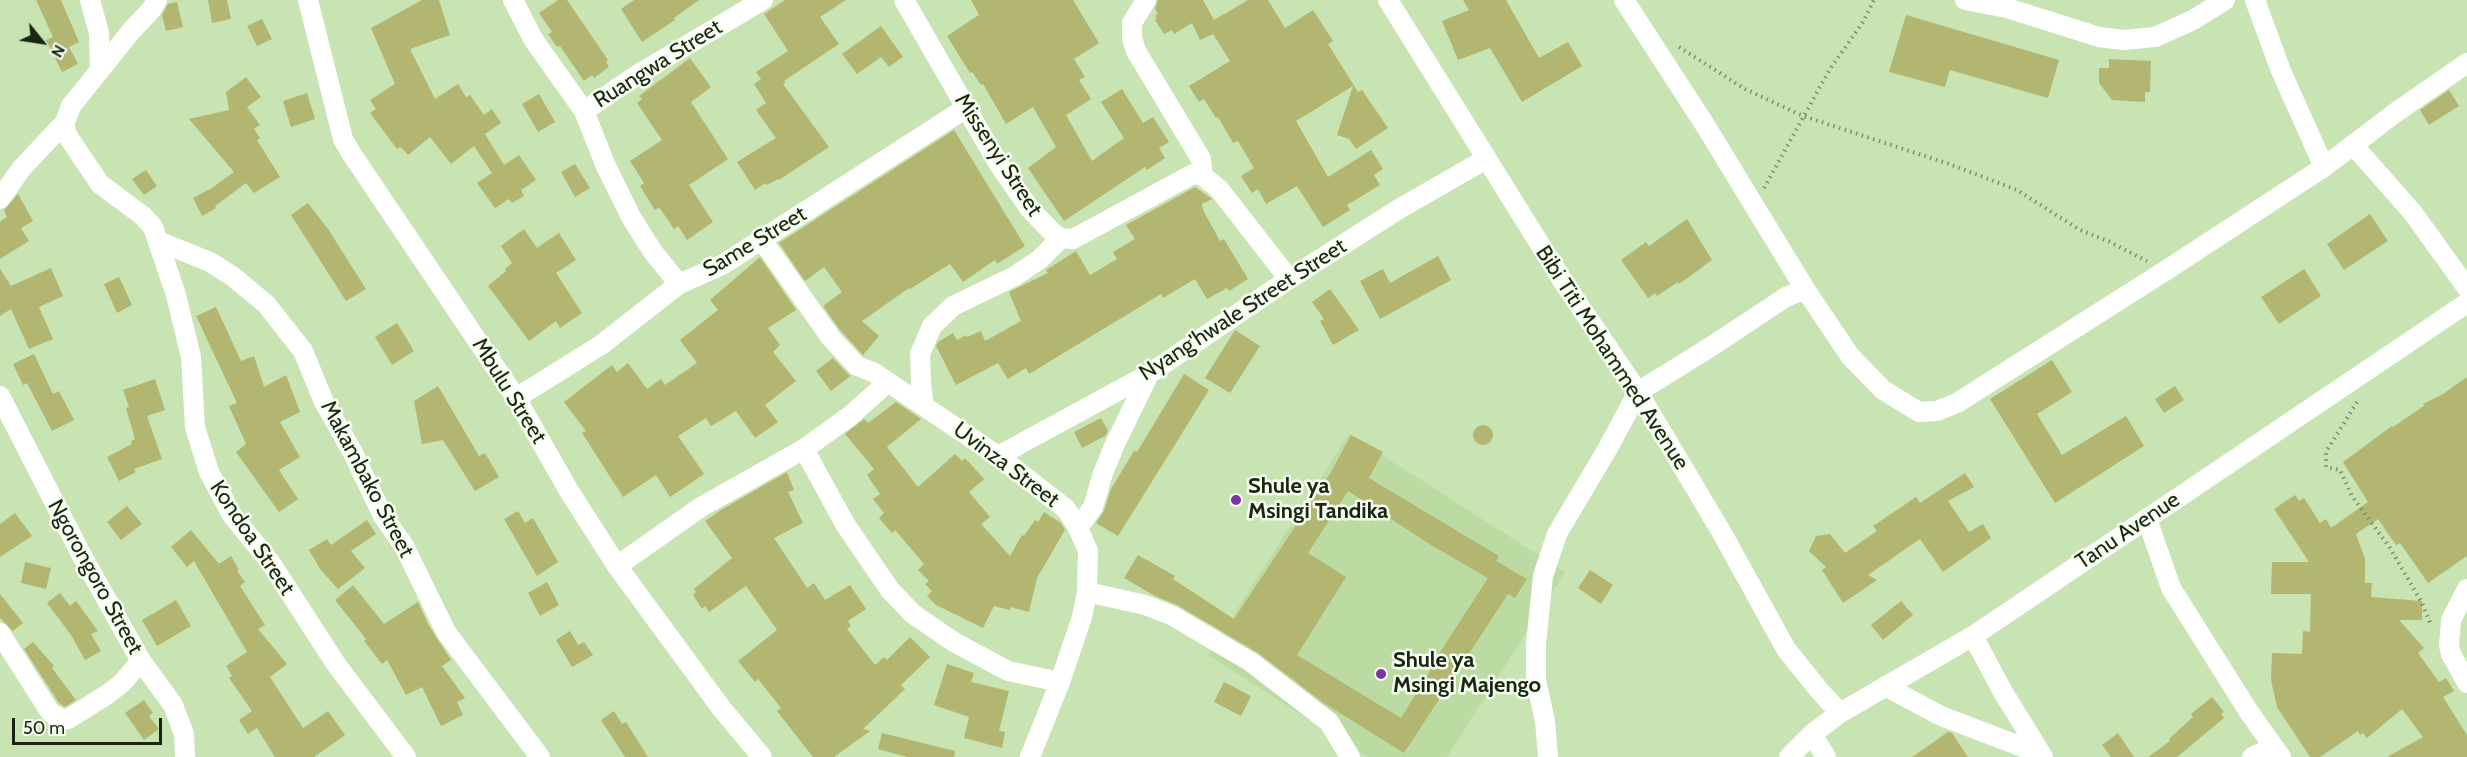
<!DOCTYPE html>
<html>
<head>
<meta charset="utf-8">
<style>
  body { margin:0 }
  #map { position:relative; width:2467px; height:757px; overflow:hidden; background:#c8e4b2; font-family:Cabin,sans-serif }
  canvas { display:block }
  .north { position:absolute; left:12px; top:12px; width:60px; height:60px; -webkit-text-stroke:4px #f5feef; paint-order:stroke; rotate:120deg; font-size:16px; font-weight:700; line-height:24px; text-align:center; color:#1b2512 }
  .north::after { content:''; display:block; margin:auto; width:21px; height:27px; background:#1b2512; clip-path:polygon(50% 0,100% 100%,50% 72%,0 100%) }
  .scale { position:absolute; left:12px; top:718px; width:150px; height:27px; box-sizing:border-box; border:3px solid #1b2512; border-top:0; padding-left:8px; font-size:18px; line-height:21px; white-space:nowrap; color:#1b2512; -webkit-text-stroke:4px #f5feef; paint-order:stroke }
</style>
</head>
<body>
<div id="map">
<canvas width="2467" height="757"></canvas>
<div class="north">N</div>
<div class="scale">50 m</div>
</div>
<script>
const g = document.querySelector('canvas').getContext('2d');
g.lineJoin = 'round';
function fill(path, color) {
  g.fillStyle = color;
  g.fill(path, 'evenodd');
}
function shape(rows) {
  const path = new Path2D();
  for (const r of rows) {
    if (r.length === 3) {
      path.moveTo(r[0] + r[2], r[1]);
      path.arc(r[0], r[1], r[2], 0, 2 * Math.PI);
      continue;
    }
    path.moveTo(r[0], r[1]);
    for (let i = 2; i < r.length; i += 2) path.lineTo(r[i], r[i + 1]);
  }
  return path;
}
function strokePath(path, color, width, dash) {
  g.strokeStyle = color;
  g.lineWidth = width;
  g.lineCap = dash ? 'butt' : 'round';
  g.setLineDash(dash || []);
  g.stroke(path);
}
function drawText(font, color, halo, rows, align = 'center') {
  g.font = font + ' Cabin,sans-serif';
  g.lineWidth = 5;
  g.setLineDash([]);
  g.textBaseline = 'middle';
  g.strokeStyle = halo;
  g.fillStyle = color;
  for (const [text, x, y, turn = 0] of rows) {
    g.save();
    g.translate(x, y);
    g.rotate((+turn || 0) * Math.PI / 180);
    g.textAlign = isNaN(turn) ? turn : align;
    if (halo) g.strokeText(text, 0, 0);
    g.fillText(text, 0, 0);
    g.restore();
  }
}
fill(shape([
  [1349,434,1565,572,1447,757,1367,757,1208,655]
]), '#bcdba2');
fill(shape([
  [36,0,61,0,79,42,69,47,78,64,62,72,46,40,53,37],
  [208,0,227,0,231,19,212,23],
  [422,0,439,0,450,35,410,49,435,99,458,84,466,97,470,95,484,115,492,109,501,123,485,134,504,165,519,155,536,180,521,190,524,196,512,203,509,199,495,208,477,183,492,173,474,146,451,164,430,137,408,155,401,147,397,149,370,113,376,109,370,100,395,84,371,28],
  [558,0,567,0,608,60,606,62,609,67,594,78,592,75,584,81,560,46,557,47,548,34,552,32,539,13],
  [634,0,699,0,674,18,675,20,642,42,621,9],
  [785,0,846,0,820,17,839,44,784,81,786,83,783,84,829,147,779,180,778,179,767,185,766,183,755,190,737,162,776,138,756,110,766,103,754,84,761,79,756,72,788,51,764,14],
  [971,0,1073,0,1099,43,1074,59,1085,77,1079,80,1091,99,1066,115,1092,161,1124,138,1101,102,1122,89,1143,123,1153,117,1169,142,1159,148,1165,158,1147,170,1145,167,1064,221,1028,168,1056,147,1033,107,1006,124,983,84,981,85,972,72,970,73,947,36,979,15],
  [1158,0,1203,0,1214,20,1248,0,1268,0,1285,28,1313,10,1333,41,1328,44,1358,92,1362,90,1388,128,1356,149,1349,139,1337,135,1353,86,1296,121,1328,177,1371,150,1383,169,1374,175,1380,185,1347,205,1350,210,1323,227,1297,186,1266,204,1258,189,1252,193,1241,176,1254,168,1238,141,1233,143,1218,117,1216,118,1204,99,1199,102,1189,86,1230,61,1213,34,1200,40,1192,23,1174,34,1172,30,1164,34,1155,20,1157,19,1155,16,1158,14,1155,9],
  [1463,0,1506,0,1539,58,1568,42,1582,66,1522,102,1490,48,1458,60,1442,21,1469,10],
  [177,2,183,27,166,31,162,15,168,4],
  [1906,15,2059,60,2048,98,1950,70,1945,87,1889,72],
  [262,19,272,39,257,46,247,26],
  [881,26,903,57,889,67,881,57,857,74,842,54],
  [690,58,711,87,691,102,728,159,689,185,713,222,687,240,678,226,674,229,659,207,655,210,640,186,644,183,630,161,662,140,637,103,642,99,639,96],
  [2109,59,2151,61,2150,92,2145,92,2145,102,2112,100,2099,83,2099,68,2109,68],
  [246,77,261,97,247,107,260,125,254,129,260,138,257,140,280,177,254,193,246,183,215,206,216,208,202,216,193,198,212,188,234,172,189,119,229,110,226,92],
  [2449,90,2459,106,2429,125,2420,110],
  [307,93,315,119,291,127,283,101],
  [539,94,555,122,538,132,522,104],
  [954,130,1025,246,997,264,995,260,963,282,950,264,910,289,909,288,862,321,879,336,863,355,840,330,823,306,842,292,824,267,805,281,779,243],
  [575,164,590,188,575,197,561,172],
  [146,170,157,186,144,195,132,179],
  [1195,187,1212,199,1202,204,1203,210,1220,241,1224,239,1248,279,1229,291,1227,288,1207,299,1195,279,1163,298,1161,294,1029,374,1026,368,1008,379,998,363,956,385,936,346,938,342,953,333,957,340,966,335,967,337,981,331,985,341,1021,321,1009,292,1048,273,1046,270,1076,251,1090,275,1117,259,1113,252,1135,239,1126,225],
  [18,194,33,221,21,228,29,241,0,259,0,222,7,217,4,210],
  [308,203,328,229,366,289,346,301,291,215],
  [2370,214,2388,241,2344,270,2327,244],
  [1687,219,1712,260,1679,284,1678,282,1657,296,1655,293,1648,298,1621,260,1646,242,1649,246],
  [524,229,537,248,559,233,576,260,556,273,582,313,560,328,556,321,529,341,488,286,506,271,505,269,512,263,501,246],
  [1438,256,1451,280,1380,319,1360,281,1383,269,1390,283],
  [760,257,796,310,768,328,780,345,773,352,796,381,765,405,778,422,755,438,736,411,711,426,706,418,678,436,704,474,670,497,656,475,623,497,582,433,586,431,564,402,612,365,617,372,628,363,647,389,661,379,665,385,697,363,680,340,718,310,710,300],
  [51,268,63,296,39,307,53,339,29,349,11,309,0,316,0,269,11,286],
  [2304,269,2321,296,2279,324,2261,297],
  [119,277,132,305,117,313,104,284],
  [1330,289,1359,330,1333,345,1320,321,1324,319,1312,302],
  [216,307,241,361,254,356,264,387,286,375,300,412,280,422,300,457,279,470,298,499,279,512,236,452,246,444,229,406,237,403,196,316],
  [397,323,414,351,392,365,375,337],
  [1235,330,1260,346,1230,393,1205,378],
  [34,354,53,394,59,391,74,420,52,431,27,383,23,385,13,364],
  [833,358,850,376,831,391,816,371],
  [2052,360,2072,392,2037,414,2062,455,2126,416,2144,446,2055,503,1990,399],
  [1184,374,1209,390,1118,536,1096,523,1104,511,1111,489,1134,451,1137,452],
  [2467,377,2467,556,2428,583,2400,543,2396,545,2378,519,2356,534,2365,559,2365,583,2372,583,2371,597,2422,601,2422,620,2399,620,2424,648,2418,653,2439,682,2446,678,2454,691,2443,697,2467,735,2467,757,2387,757,2423,737,2402,709,2367,738,2363,733,2360,735,2358,731,2320,757,2310,757,2277,707,2271,680,2272,653,2302,654,2303,631,2310,632,2311,594,2271,594,2272,562,2309,562,2274,509,2295,495,2299,501,2304,498,2320,523,2326,519,2331,528,2368,502,2343,462,2392,426,2393,427,2424,406,2423,404,2443,394],
  [155,379,165,410,147,416,162,459,134,469,136,472,119,481,107,457,132,444,131,441,135,439,126,408,129,407,123,390],
  [438,386,479,456,485,453,499,477,475,491,443,440,422,444,414,401],
  [2175,386,2184,400,2164,413,2155,399],
  [896,402,921,419,887,447,918,487,955,454,962,461,965,458,984,479,969,492,990,517,981,524,1010,556,1022,535,1024,536,1035,520,1038,522,1044,512,1061,523,1065,530,1037,578,1029,612,1010,607,1010,610,994,606,983,628,936,605,927,596,932,591,925,584,929,581,918,570,924,564,895,530,892,533,879,518,884,513,873,499,880,494,867,475,874,469,845,434,864,419,868,423],
  [1101,418,1108,431,1105,436,1082,448,1074,432],
  [1483,435,10],
  [1351,435,1383,452,1369,478,1499,556,1496,561,1527,579,1515,598,1508,594,1404,753,1324,703,1257,652,1177,605,1155,596,1124,578,1138,555,1175,576,1173,579,1234,619,1330,474],
  [1348,491,1431,545,1488,578,1435,660,1436,661,1401,718,1297,655,1346,577,1308,553],
  [787,472,794,490,788,492,803,523,774,538,807,588,814,583,825,600,850,585,866,609,848,621,851,626,847,629,875,665,884,657,887,660,910,637,930,657,901,685,905,689,863,729,870,731,834,757,813,757,777,711,781,708,758,679,755,682,738,661,777,630,746,586,709,612,705,606,702,609,693,595,696,592,694,589,732,558,705,521,721,510],
  [1965,473,1974,487,1948,501,1969,532,1983,524,1991,538,1943,572,1920,539,1868,575,1877,580,1843,603,1822,570,1826,567,1809,551,1816,536,1830,534,1845,553,1877,531,1873,526,1916,497,1920,503],
  [127,506,142,524,121,540,107,522],
  [518,511,525,523,533,518,558,562,537,576,504,519],
  [15,513,32,536,0,557,0,524],
  [367,520,376,534,351,551,365,568,338,589,320,569,309,550,327,539,331,545],
  [191,530,219,564,231,556,239,570,237,571,245,582,240,586,265,625,258,629,287,664,270,677,303,728,328,711,345,735,314,757,275,757,257,728,248,734,239,720,252,711,229,678,232,676,226,666,247,652,194,561,187,567,171,547],
  [25,562,51,568,46,589,21,583],
  [1590,570,1613,585,1601,604,1578,588],
  [547,582,559,605,540,616,528,593],
  [353,585,384,624,418,602,429,626,451,660,442,666,465,698,457,702,463,715,441,726,422,687,406,695,387,660,382,664,364,641,366,639,335,600],
  [60,593,70,606,76,601,98,631,91,634,101,651,85,660,71,635,47,603],
  [0,594,23,623,13,631,0,618],
  [176,600,191,626,157,646,142,620],
  [1901,601,1913,615,1883,640,1871,625],
  [570,631,578,645,584,642,593,655,572,667,556,640],
  [33,642,54,666,52,668,76,700,65,707,59,703,24,649],
  [947,664,974,673,971,682,1009,691,999,731,1005,732,1002,748,964,738,969,717,934,705],
  [1224,682,1251,696,1241,716,1214,702],
  [2212,697,2224,712,2221,714,2224,718,2177,757,2148,757,2170,741,2169,739,2193,717,2191,714],
  [144,700,153,713,149,716,159,729,144,740,125,713],
  [614,711,622,724,626,722,648,757,625,757,601,720],
  [1948,732,1952,733,1968,757,1912,757],
  [882,733,955,751,954,757,907,757,878,749],
  [2118,733,2134,757,2111,757,2102,745]
]), '#b2b670');
strokePath(shape([
  [1679,47,1745,89,1803,116,1952,165,2017,190,2080,230,2110,242,2147,261],
  [1764,188,1830,69,1863,22,1874,0],
  [2357,402,2326,452,2326,467,2340,470,2352,496,2390,548,2422,603,2431,625]
]), '#7b8f6b', 4, [1.5, 4.5]);
strokePath(shape([
  [90,0,99,33,100,70],
  [157,0,151,10,132,30,71,106,65,122,65,130,69,138,100,184,143,216,153,227,176,295,191,357,195,427,209,472,232,515,270,562,336,664,406,757],
  [308,0,343,139,351,153,516,398,569,491,617,566,722,709,762,757],
  [513,0,533,39,584,111,605,164,631,217,653,252,679,284],
  [904,0,998,163,1030,209,1053,233,1061,238,1073,239,1193,174,1203,176,1219,189,1289,279],
  [1146,0,1132,23,1132,38,1136,51,1201,159,1203,176],
  [1388,0,1564,283,1638,392,1722,533,1786,649,1818,689,1840,713],
  [1624,0,1705,125,1805,289,1850,356,1883,390,1919,412,1937,411,1957,403,2165,271,2324,167,2395,113,2467,63],
  [1965,0,2007,8,2099,37,2124,40,2155,37,2193,20,2225,0],
  [2255,0,2281,71,2324,167],
  [584,111,640,73,763,0],
  [2354,146,2413,213,2467,288],
  [0,199,21,169,65,122],
  [762,240,831,338,857,366,873,372,998,456,1066,509,1078,528,1088,551,1087,592,1082,617,1060,682,1030,757],
  [158,241,210,262,232,276,266,304,303,351,324,402,352,451,383,516,404,546,446,632,540,757],
  [0,396,81,554,141,661,173,705,184,734,185,757],
  [516,398,601,345,679,284,722,265,966,108],
  [924,406,921,384,920,354,932,326,953,306,1015,276,1040,259,1061,238],
  [804,449,845,524,890,590,913,614,954,642,1008,671,1060,682],
  [998,456,1149,374,1289,279,1399,209,1486,159],
  [2147,519,2171,588,2249,712,2281,757],
  [1078,528,1093,507,1103,473,1115,444,1149,374],
  [617,566,701,507,804,449,850,416,888,382],
  [2467,589,2451,620,2449,645,2451,654,2467,683],
  [1087,592,1145,605,1171,615,1251,662,1329,722,1350,757],
  [0,633,50,712,63,720,68,719,108,694,122,683,141,661],
  [1973,636,2003,692,2043,757],
  [1885,686,1941,716,2041,754],
  [1812,734,1826,757],
  [1548,757,1545,721,1536,680,1536,644,1543,576,1557,534,1608,448,1638,392,1712,346,1786,297,1805,289],
  [1789,757,1812,734,1840,713,1973,636,2467,303],
  [2252,757,2274,747]
]), '#fff', 20);
for (const [x, y, r, color] of [
  [1236,500,6,"#7d33a5"],
  [1381,674,6,"#7d33a5"]
]) {
  const dot = new Path2D();
  dot.arc(x, y, r, 0, 2 * Math.PI);
  g.fillStyle = color;
  g.fill(dot);
  strokePath(dot, '#f5feef', 2);
}
drawText('22px', '#1b2512', '#f5feef', [
  ["Ruangwa Street",658,64,-32],
  ["Missenyi Street",998,155,57],
  ["Same Street",755,242,-31],
  ["Nyang'hwale Street Street",1243,310,-33],
  ["Bibi Titi Mohammed Avenue",1612,358,57],
  ["Mbulu Street",509,391,58],
  ["Uvinza Street",1006,465,37],
  ["Makambako Street",367,479,62],
  ["Tanu Avenue",2128,531,-34],
  ["Kondoa Street",252,538,56],
  ["Ngorongoro Street",95,577,61]
]);
drawText('bold 22px', '#1b2512', '#f5feef', [
  ["Shule ya",1248,487],
  ["Msingi Tandika",1248,512],
  ["Shule ya",1393,661],
  ["Msingi Majengo",1393,686]
], 'left');
</script>
</body>
</html>
